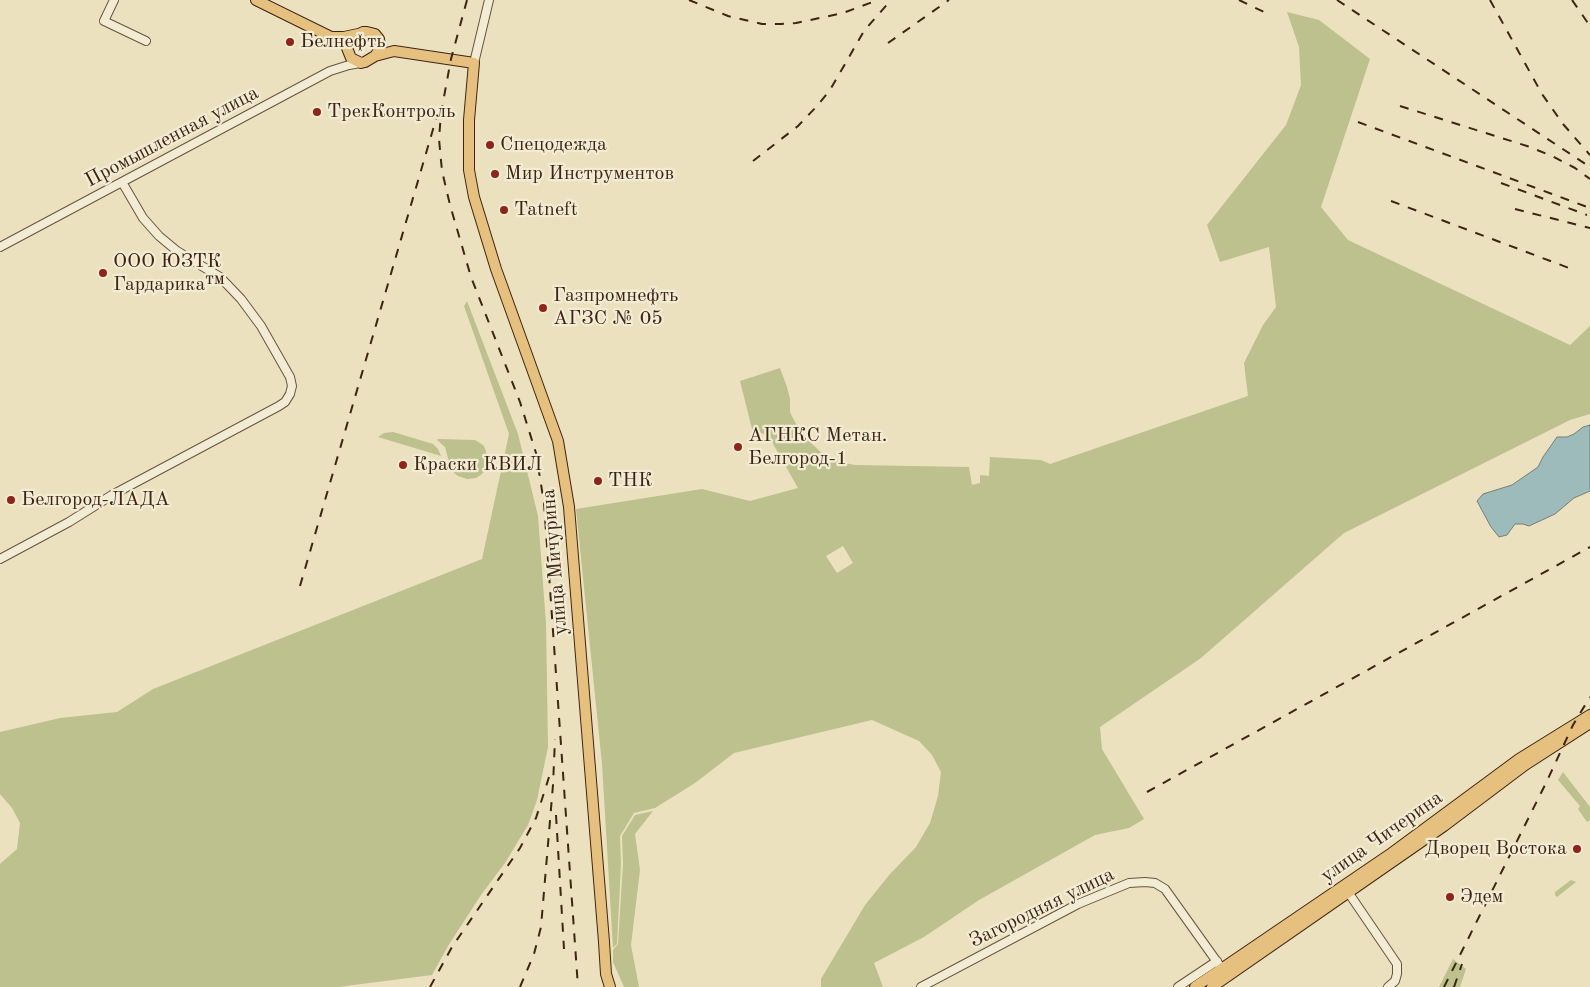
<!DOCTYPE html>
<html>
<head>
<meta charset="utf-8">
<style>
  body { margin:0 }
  canvas { display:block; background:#ebe1be }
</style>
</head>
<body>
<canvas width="1590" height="987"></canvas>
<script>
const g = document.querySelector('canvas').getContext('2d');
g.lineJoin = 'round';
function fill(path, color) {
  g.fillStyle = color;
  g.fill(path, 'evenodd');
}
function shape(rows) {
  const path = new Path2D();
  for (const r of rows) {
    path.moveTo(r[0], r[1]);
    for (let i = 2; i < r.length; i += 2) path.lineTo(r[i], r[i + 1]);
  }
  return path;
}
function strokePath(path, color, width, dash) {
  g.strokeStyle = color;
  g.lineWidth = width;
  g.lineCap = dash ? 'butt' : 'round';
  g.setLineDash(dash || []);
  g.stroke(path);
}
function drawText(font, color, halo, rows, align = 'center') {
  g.font = font + ' "Old Standard TT",serif';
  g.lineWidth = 4.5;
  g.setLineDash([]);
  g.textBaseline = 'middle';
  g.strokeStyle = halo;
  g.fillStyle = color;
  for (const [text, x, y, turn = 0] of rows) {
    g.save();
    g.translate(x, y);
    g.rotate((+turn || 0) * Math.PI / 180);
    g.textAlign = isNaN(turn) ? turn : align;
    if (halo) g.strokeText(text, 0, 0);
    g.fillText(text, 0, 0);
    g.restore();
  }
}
fill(shape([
  [1287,12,1319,20,1370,59,1321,207,1348,240,1570,345,1590,326,1590,414,1570,420,1344,533,1201,658,1100,727,1102,749,1144,819,1129,828,1095,835,979,900,924,937,874,963,883,987,821,987,821,979,865,905,890,874,916,847,930,823,938,796,941,772,932,755,919,741,872,720,734,753,695,783,655,808,634,813,620,836,621,864,617,944,613,948,602,764,576,509,702,489,750,501,798,488,772,442,766,435,761,433,753,433,740,381,780,368,787,387,790,399,790,412,795,422,802,435,822,453,840,462,855,465,969,467,972,485,980,483,980,475,989,476,990,457,1041,460,1050,464,1248,396,1244,363,1263,325,1276,307,1269,247,1220,262,1207,225,1286,125,1301,85,1299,47],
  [843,546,853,563,837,573,826,556],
  [467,301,518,434,538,516,546,624,548,747,537,800,528,825,505,863,481,895,448,946,432,975,338,987,0,987,0,864,17,849,20,823,12,808,0,794,0,732,60,718,117,712,153,689,482,559,509,434,464,306],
  [393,432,433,444,438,449,441,456,378,437,384,433],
  [438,439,475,440,480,443,484,446,488,457,486,469,482,474,476,478,467,479,458,476,454,473,450,466,445,447,437,440],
  [1563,772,1590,807,1590,820,1587,822,1578,809,1580,806,1558,780],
  [653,811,635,834,640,870,631,945,639,987,624,987,613,962,613,950,618,944,623,864,622,836,635,815],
  [1571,880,1576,882,1557,897,1555,895,1555,892],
  [1453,959,1466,969,1460,987,1439,987]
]), '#bcc18e');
const water = shape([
  [1590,425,1590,491,1574,498,1555,514,1529,526,1523,524,1515,524,1507,535,1499,537,1491,527,1477,501,1483,494,1512,485,1538,467,1543,457,1557,437,1567,437,1574,434,1583,427,1590,425]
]);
fill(water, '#9cbbba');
strokePath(water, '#767f77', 1);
const minor = shape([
  [114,0,104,21,146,41],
  [474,63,489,0],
  [0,247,330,71,349,65,360,63],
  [0,559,69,522,112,495,279,406,285,402,290,394,292,386,290,377,261,326,241,299,220,277,177,251,159,236,143,218,122,182],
  [1348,892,1397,964,1397,974,1395,981,1388,987],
  [921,987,1078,904,1129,883,1145,882,1155,883,1165,889,1225,973],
  [1178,987,1217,961]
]);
const major = shape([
  [256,0,331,37,344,37,358,34],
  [363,32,367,32,375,34,379,39,380,45,380,49,375,56,365,62,361,63,351,58,347,48,348,44,353,37,363,32],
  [375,56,394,51,474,63,469,120,469,170,474,197,496,269,558,441,569,507,604,942,606,974,610,987],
  [1195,987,1389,855,1519,759,1590,715],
  [1212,987,1444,826,1525,765,1590,723]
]);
strokePath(minor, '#69533e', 10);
strokePath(major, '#3e2413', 12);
strokePath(minor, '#f2ecd5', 8);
strokePath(major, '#e6c07f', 10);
strokePath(shape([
  [467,0,451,59,441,113,439,139,442,171,450,205,471,277,520,402,536,453,544,503,578,987],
  [689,0,728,16,762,24,781,24,796,23,843,13,878,0],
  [1239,0,1264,12],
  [1337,0,1590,167],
  [1490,0,1542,94,1563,124,1590,155],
  [1572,0,1590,26],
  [888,43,949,0],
  [1400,106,1527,146,1552,156,1575,168,1590,179],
  [1358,122,1590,208],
  [753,161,798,126,817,106,830,90,864,31,891,0],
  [1501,183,1587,215],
  [1391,201,1569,268],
  [1515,209,1590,228],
  [300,586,436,119],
  [1147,792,1590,547],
  [556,815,564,949],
  [430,987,452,947,520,848,536,818,549,777],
  [520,987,534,954,541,927,553,785,555,739],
  [1444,987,1546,783,1573,725,1590,697],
  [1454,987,1462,964]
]), '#3e2413', 2, [9, 9]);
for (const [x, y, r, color] of [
  [290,42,5,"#8f2418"],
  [317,112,5,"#8f2418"],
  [490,145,5,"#8f2418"],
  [495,174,5,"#8f2418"],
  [504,210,5,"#8f2418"],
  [103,273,5,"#8f2418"],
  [543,308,5,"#8f2418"],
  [738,447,5,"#8f2418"],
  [403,465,5,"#8f2418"],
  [598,481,5,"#8f2418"],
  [11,500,5,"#8f2418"],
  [1577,849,5,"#8f2418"],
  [1450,897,5,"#8f2418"]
]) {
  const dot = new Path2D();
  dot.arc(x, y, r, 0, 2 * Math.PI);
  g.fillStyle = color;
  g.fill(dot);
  strokePath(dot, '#f2ecd5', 2);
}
drawText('20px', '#3e2413', '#f2ecd5', [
  ["Белнефть",300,42],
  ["ТрекКонтроль",327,112],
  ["Спецодежда",500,145],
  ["Мир Инструментов",505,174],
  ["Tatneft",514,210],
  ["ООО ЮЗТК",113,262],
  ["Гардарика™",113,285],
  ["Газпромнефть",553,296],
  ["АГЗС № 05",553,319],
  ["АГНКС Метан.",748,436],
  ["Белгород-1",748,459],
  ["Краски КВИЛ",413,465],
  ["ТНК",608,481],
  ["Белгород-ЛАДА",21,500],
  ["Дворец Востока",1567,849,"right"],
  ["Эдем",1460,897]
], 'left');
drawText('20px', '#3e2413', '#f2ecd5', [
  ["Промышленная улица",172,137,-28],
  ["улица Мичурина",555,562,-95],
  ["улица Чичерина",1382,837,-35],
  ["Загородняя улица",1042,908,-26]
]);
</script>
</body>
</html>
